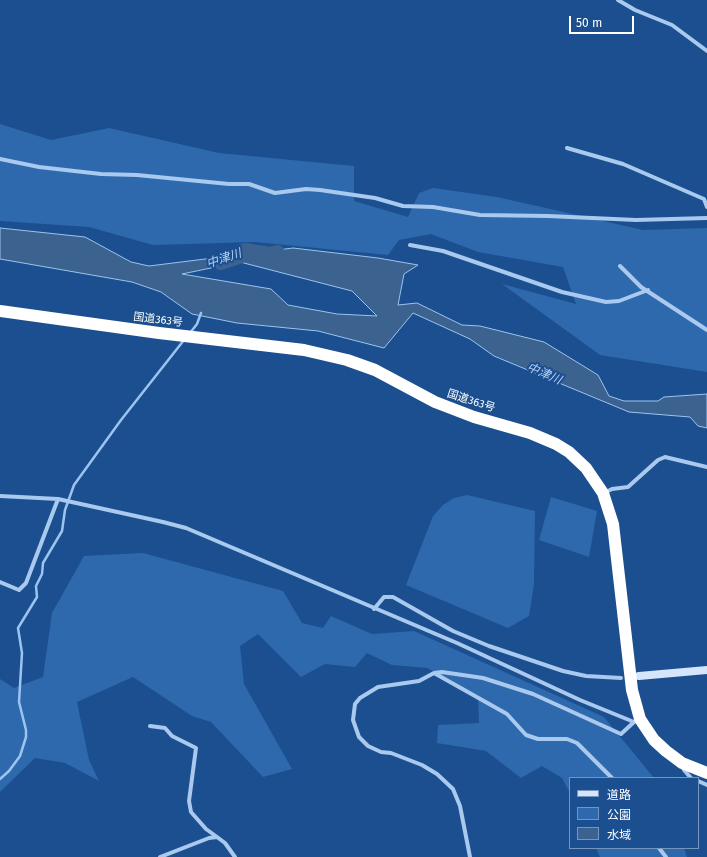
<!DOCTYPE html>
<html>
<head>
<meta charset="utf-8">
<style>
  body { margin:0 }
  #map { position:relative; width:707px; height:857px; overflow:hidden; background:#1b4f8f; font-family:"Fira Sans","Noto Sans JP",sans-serif }
  canvas { display:block }
  .legend { position:absolute; left:569px; top:777px; width:130px; height:72px; box-sizing:border-box; background:#1b4f8f; border:1px solid #7695bc; margin:0; padding:5px 7px; list-style:none; font-size:12px; color:#fff }
  .legend li { display:flex; align-items:center; gap:8px; height:20px }
  .legend b { width:20px; border:1px solid #7695bc }
  .scale { position:absolute; left:569px; top:16px; width:65px; height:18px; box-sizing:border-box; border:2px solid #fff; border-top:0; padding-left:5px; font-size:12px; line-height:14px; white-space:nowrap; color:#fff; -webkit-text-stroke:3px #1b4f8f; paint-order:stroke }
</style>
</head>
<body>
<div id="map">
<canvas width="707" height="857"></canvas>
<ul class="legend">
<li><b style="height:5px;background:#d6e6fa"></b>道路</li>
<li><b style="height:11px;background:#2e69ad"></b>公園</li>
<li><b style="height:11px;background:#3c6290"></b>水域</li>
</ul>
<div class="scale">50 m</div>
</div>
<script>
const g = document.querySelector('canvas').getContext('2d');
g.lineJoin = 'round';
function fill(path, color) {
  g.fillStyle = color;
  g.fill(path, 'evenodd');
}
function shape(rows) {
  const path = new Path2D();
  for (const r of rows) {
    path.moveTo(r[0], r[1]);
    for (let i = 2; i < r.length; i += 2) path.lineTo(r[i], r[i + 1]);
  }
  return path;
}
function strokePath(path, color, width, dash) {
  g.strokeStyle = color;
  g.lineWidth = width;
  g.lineCap = dash ? 'butt' : 'round';
  g.setLineDash(dash || []);
  g.stroke(path);
}
function drawText(font, color, halo, rows, align = 'center') {
  g.font = font + ' "Fira Sans","Noto Sans JP",sans-serif';
  g.lineWidth = 4;
  g.setLineDash([]);
  g.textBaseline = 'middle';
  g.strokeStyle = halo;
  g.fillStyle = color;
  for (const [text, x, y, turn = 0] of rows) {
    g.save();
    g.translate(x, y);
    g.rotate((+turn || 0) * Math.PI / 180);
    g.textAlign = isNaN(turn) ? turn : align;
    if (halo) g.strokeText(text, 0, 0);
    g.fillText(text, 0, 0);
    g.restore();
  }
}
fill(shape([
  [0,124,51,140,109,128,219,153,354,166,354,201,408,217,419,193,433,188,497,197,643,230,707,228,707,372,600,355,502,284,576,304,563,267,478,252,431,234,399,240,388,255,255,242,153,245,89,227,0,221],
  [467,495,535,511,534,584,529,616,508,628,406,585,433,516,443,505,454,498],
  [551,497,597,511,589,557,539,540],
  [143,553,283,591,302,623,323,628,331,616,372,634,414,631,604,717,654,778,570,778,570,793,562,778,542,766,521,778,486,751,437,743,438,725,479,723,478,696,427,668,392,665,367,653,355,667,325,664,301,677,258,634,240,646,244,684,292,769,263,777,211,722,192,716,133,677,77,702,89,760,99,781,65,763,35,758,0,792,0,679,14,688,43,677,52,613,84,556],
  [596,848,684,848,687,857,600,857]
]), '#2e69ad');
const water = shape([
  [0,228,85,237,131,262,149,266,293,248,378,258,418,265,404,274,398,305,417,303,462,325,480,326,544,342,598,375,609,396,624,401,658,401,664,397,707,394,707,428,698,426,690,417,629,412,494,356,470,339,413,313,384,348,318,331,237,323,192,314,161,292,132,282,0,259,0,228],
  [240,262,352,291,377,316,337,314,288,305,271,289,182,274,240,262]
]);
fill(water, '#3c6290');
strokePath(water, '#9cc4f0', 1);
strokePath(shape([
  [190,333,197,324,201,313],
  [0,779,9,771,20,756,26,737,26,730,19,702,22,653,18,628,37,597,36,586,42,574,43,563,62,531,65,510,74,485,121,420,184,340]
]), '#9cc4f0', 2.5);
strokePath(shape([
  [221,262,239,256,245,251,270,255,277,253]
]), '#3c6290', 16);
strokePath(shape([
  [618,0,635,10,672,25,707,51],
  [567,148,623,164,704,199,707,207],
  [0,159,39,167,101,174,137,175,229,184,249,184,275,193,306,189,320,190,375,198,403,206,433,207,480,215,548,216,636,220,707,218],
  [410,245,443,251,562,292,606,302,619,301,648,290],
  [620,266,641,287,707,330],
  [604,493,612,489,628,487,658,460,665,457,707,467],
  [0,496,58,499,163,522,186,528,457,643,580,700,634,722,638,720],
  [0,582,19,590,26,583,58,499],
  [374,609,384,597,393,597,453,631,489,646,563,671,586,676,621,678],
  [434,673,507,714,526,735,538,739,567,739,577,743,612,778],
  [150,726,165,728,172,736,196,748,189,801,191,812,206,829,217,837],
  [682,765,684,770,691,778],
  [698,781,707,785],
  [659,848,666,857],
  [160,857,209,838,217,837,225,843,235,857],
  [470,857,460,806,453,789,437,774,422,765,391,753,381,752,368,746,359,737,353,720,355,704,360,698,378,687,419,681,434,673,442,672,483,678,533,694,621,734,634,722]
]), '#a9c9ee', 4);
strokePath(shape([
  [639,676,707,670]
]), '#d6e6fa', 8);
strokePath(shape([
  [0,311,159,333,304,350,347,360,375,370,435,402,474,417,530,433,556,444,569,452,586,468,603,493,613,524,632,690,640,719,654,740,666,751,682,763,707,773]
]), '#fff', 12);
drawText('11px', '#fff', '#1b4f8f', [
  ["国道363号",158,320,7],
  ["国道363号",471,401,18]
]);
drawText('italic 12px', '#b5d3f5', '#1b4f8f', [
  ["中津川",224,259,-19],
  ["中津川",544,374,23]
]);
</script>
</body>
</html>
